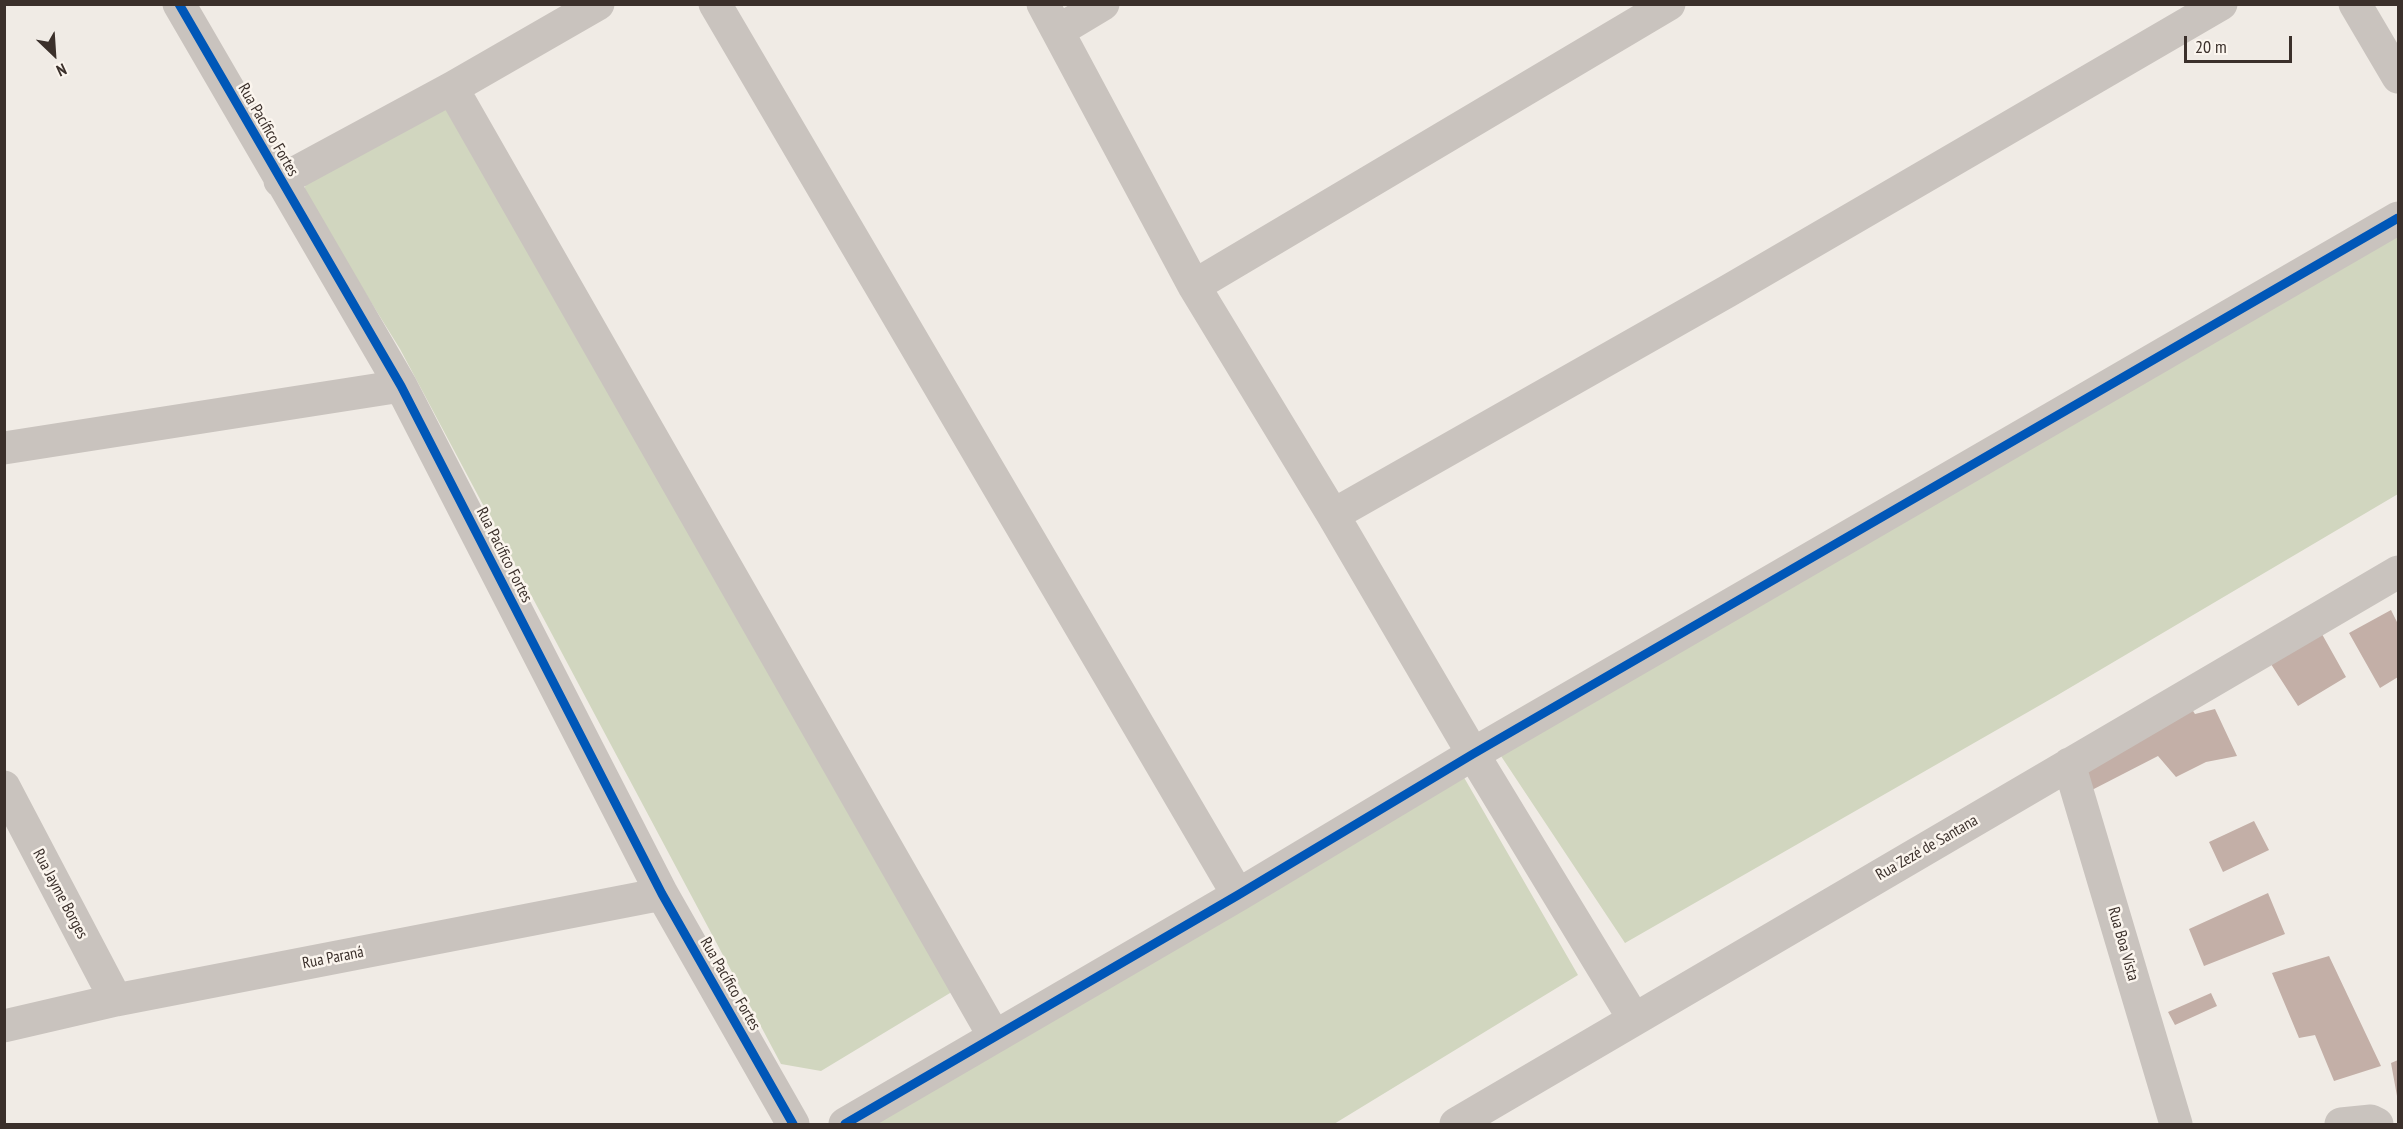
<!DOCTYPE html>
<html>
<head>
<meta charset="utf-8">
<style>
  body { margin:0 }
  #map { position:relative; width:2403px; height:1129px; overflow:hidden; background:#f0ebe5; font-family:"PT Sans Narrow",sans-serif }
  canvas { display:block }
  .frame { position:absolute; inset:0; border:6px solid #3b302b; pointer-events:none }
  .north { position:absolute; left:24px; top:24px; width:60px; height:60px; -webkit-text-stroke:4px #fbf5ee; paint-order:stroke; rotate:155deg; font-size:16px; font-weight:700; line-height:24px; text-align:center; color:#3b302b }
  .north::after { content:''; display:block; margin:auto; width:21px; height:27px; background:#3b302b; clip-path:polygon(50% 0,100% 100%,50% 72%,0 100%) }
  .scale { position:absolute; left:2184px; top:36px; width:108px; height:27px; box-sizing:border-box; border:3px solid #3b302b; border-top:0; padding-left:8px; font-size:18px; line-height:21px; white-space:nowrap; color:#3b302b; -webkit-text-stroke:4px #fbf5ee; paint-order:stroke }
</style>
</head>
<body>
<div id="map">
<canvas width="2403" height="1129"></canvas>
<div class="frame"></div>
<div class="north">N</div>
<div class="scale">20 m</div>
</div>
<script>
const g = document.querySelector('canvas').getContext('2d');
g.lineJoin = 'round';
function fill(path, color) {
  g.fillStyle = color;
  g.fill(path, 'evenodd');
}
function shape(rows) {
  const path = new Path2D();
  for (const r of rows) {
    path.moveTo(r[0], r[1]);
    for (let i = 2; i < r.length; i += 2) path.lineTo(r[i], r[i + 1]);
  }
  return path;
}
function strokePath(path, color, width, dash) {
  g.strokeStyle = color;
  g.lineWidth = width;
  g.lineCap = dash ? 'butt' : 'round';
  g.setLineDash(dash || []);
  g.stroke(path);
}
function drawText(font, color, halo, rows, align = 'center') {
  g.font = font + ' "PT Sans Narrow",sans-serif';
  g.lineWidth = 5;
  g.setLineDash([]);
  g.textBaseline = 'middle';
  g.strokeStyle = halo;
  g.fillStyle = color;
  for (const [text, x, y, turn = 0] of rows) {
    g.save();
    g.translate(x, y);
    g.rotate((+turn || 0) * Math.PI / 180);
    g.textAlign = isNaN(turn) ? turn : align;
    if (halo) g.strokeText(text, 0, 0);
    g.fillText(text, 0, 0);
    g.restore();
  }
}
fill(shape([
  [446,97,955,990,821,1071,781,1064,400,349,304,194,306,181],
  [2398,233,2398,494,2056,696,1625,943,1499,753],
  [1462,774,1578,975,1334,1124,863,1124]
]), '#d1d6bf');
fill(shape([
  [2391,610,2398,624,2398,677,2380,688,2349,633],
  [2318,627,2346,677,2298,706,2267,658],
  [2186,700,2195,714,2215,709,2237,756,2206,762,2176,777,2158,756,2088,792,2074,766],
  [2254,821,2269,850,2223,872,2209,842],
  [2268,893,2285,934,2204,966,2189,929],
  [2329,956,2381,1066,2334,1081,2315,1035,2299,1038,2272,973],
  [2211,993,2217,1006,2175,1025,2168,1012],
  [2398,1060,2398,1096,2397,1096,2391,1063]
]), '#c3afa7');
strokePath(shape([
  [179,4,401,386,662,894,793,1124],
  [715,4,1238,895],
  [1043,4,1194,286,1333,515,1473,754,1634,1019],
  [2355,4,2398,77],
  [1058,31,1103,4],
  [452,88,994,1036],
  [280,181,452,88,598,4],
  [1194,286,1669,4],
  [4,448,401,386],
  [1333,515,1728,291,2221,4],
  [2069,764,2176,1124],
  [4,787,116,1000],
  [4,1026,116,1000,662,894],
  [845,1124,1238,895,1473,754,2398,218],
  [1456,1124,2398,572],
  [2341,1124,2371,1121,2377,1124]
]), '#c9c3be', 33);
strokePath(shape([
  [179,4,401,386,662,894,793,1124],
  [845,1124,1238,895,1473,754,2398,218]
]), '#0057b8', 9);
drawText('16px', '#3b302b', '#fbf5ee', [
  ["Rua Pacífico Fortes",268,130,60],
  ["Rua Pacífico Fortes",504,555,63],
  ["Rua Zezé de Santana",1927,848,-30],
  ["Rua Jayme Borges",60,894,62],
  ["Rua Boa Vista",2123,944,74],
  ["Rua Paraná",333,958,-11],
  ["Rua Pacífico Fortes",730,984,60]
]);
</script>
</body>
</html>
